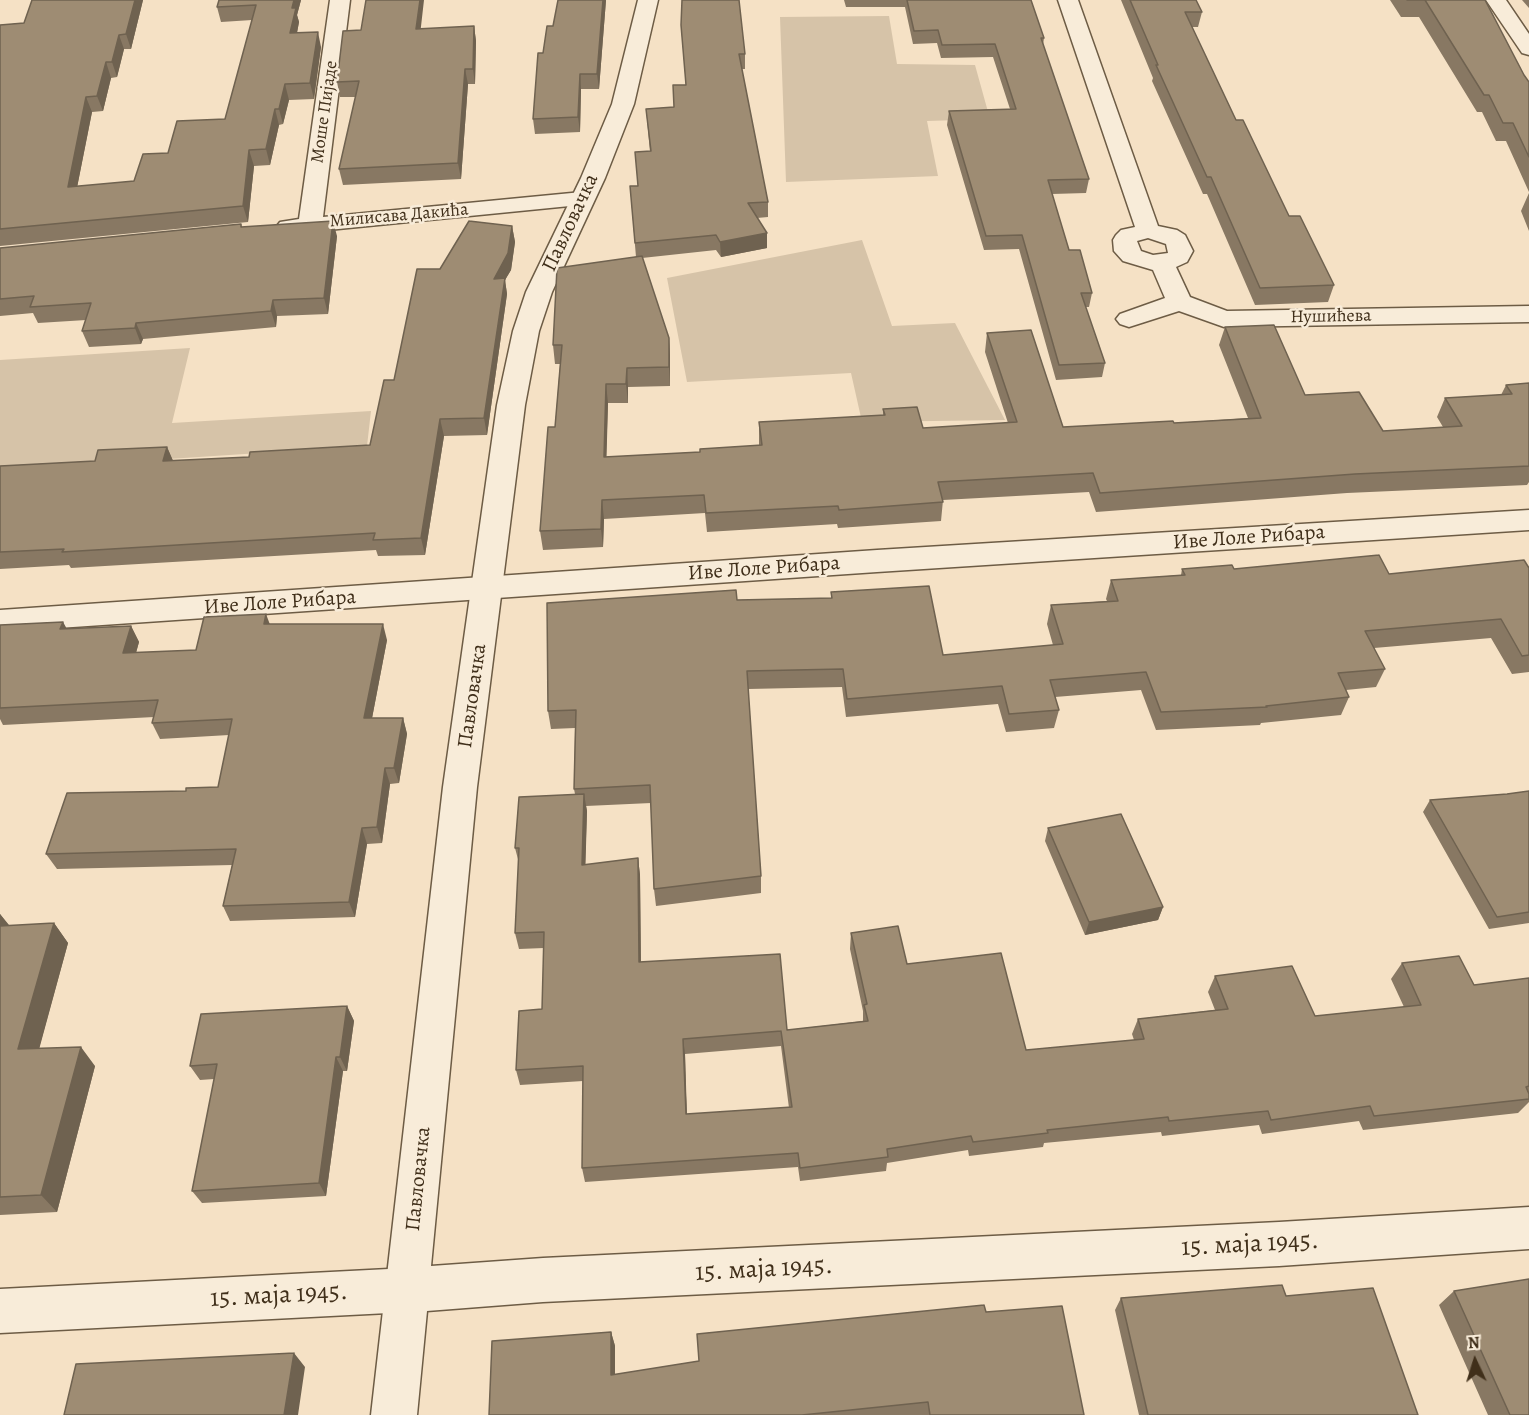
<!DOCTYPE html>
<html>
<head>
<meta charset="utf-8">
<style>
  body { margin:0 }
  #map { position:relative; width:1529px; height:1415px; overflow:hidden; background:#f5e1c5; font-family:Alegreya,serif }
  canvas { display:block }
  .north { position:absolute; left:1445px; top:1331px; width:60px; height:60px; -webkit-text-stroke:4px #f8ecd9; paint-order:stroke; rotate:356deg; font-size:16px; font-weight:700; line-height:24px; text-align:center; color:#402f1a }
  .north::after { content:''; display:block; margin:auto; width:21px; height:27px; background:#402f1a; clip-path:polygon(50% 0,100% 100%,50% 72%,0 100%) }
</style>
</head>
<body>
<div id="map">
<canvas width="1529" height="1415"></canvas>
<div class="north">N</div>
</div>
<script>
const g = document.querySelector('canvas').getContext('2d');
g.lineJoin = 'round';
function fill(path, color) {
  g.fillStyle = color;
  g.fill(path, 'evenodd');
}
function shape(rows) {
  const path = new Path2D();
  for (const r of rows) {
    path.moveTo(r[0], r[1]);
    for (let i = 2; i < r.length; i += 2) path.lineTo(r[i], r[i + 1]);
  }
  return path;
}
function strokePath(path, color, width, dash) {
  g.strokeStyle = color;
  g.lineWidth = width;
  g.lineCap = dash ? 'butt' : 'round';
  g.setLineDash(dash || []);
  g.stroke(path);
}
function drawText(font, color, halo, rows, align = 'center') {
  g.font = font + ' Alegreya,serif';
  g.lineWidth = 5;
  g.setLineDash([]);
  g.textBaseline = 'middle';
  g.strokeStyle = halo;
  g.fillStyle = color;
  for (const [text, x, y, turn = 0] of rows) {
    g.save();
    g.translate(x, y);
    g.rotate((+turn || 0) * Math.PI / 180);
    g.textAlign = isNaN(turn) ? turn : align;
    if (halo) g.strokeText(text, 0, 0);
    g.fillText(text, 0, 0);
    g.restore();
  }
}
fill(shape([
  [889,16,897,64,975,65,990,119,927,121,938,176,786,182,780,17],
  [862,240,892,326,955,323,1005,420,862,422,851,373,687,382,667,278],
  [190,348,172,423,371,411,367,446,0,470,0,360]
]), '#d6c3a8');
const minor = shape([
  [330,0,350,0,323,217,582,192,590,194,594,199,590,204,288,234,280,232,276,227,280,222,299,219,330,0],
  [1058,0,1078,0,1158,226,1177,230,1185,235,1193,251,1187,262,1176,267,1190,297,1227,311,1529,306,1529,322,1224,327,1179,311,1129,327,1120,324,1116,319,1120,314,1165,298,1153,270,1123,261,1114,251,1113,240,1116,235,1121,230,1135,227,1058,0],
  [1148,238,1166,244,1168,253,1153,255,1141,251,1137,241,1148,238],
  [1486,0,1506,0,1529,34,1529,55,1522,53,1486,0],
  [1529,510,1529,530,877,572,0,632,0,610,877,550,1529,510],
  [408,1268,424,1274,430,1290,424,1306,408,1312,0,1333,0,1289,408,1268]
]);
const tertiary = shape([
  [638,0,658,0,634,104,605,178,552,292,539,331,525,405,477,787,431,1266,543,1258,1279,1222,1529,1207,1529,1249,1279,1266,543,1302,427,1311,417,1415,371,1415,443,787,497,405,513,331,526,292,581,178,612,104,638,0]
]);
strokePath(minor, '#6d5c45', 3);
strokePath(tertiary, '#6d5c45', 3);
fill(minor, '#f8ecd9');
fill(tertiary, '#f8ecd9');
fill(shape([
  [32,0,143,0,131,49,124,49,117,77,111,78,103,111,92,112,77,187,134,181,168,153,225,119,252,20,221,22,217,7,301,0,297,15,299,22,297,33,321,47,314,99,289,100,283,124,279,125,270,165,254,166,248,222,0,246,0,25,24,23],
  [606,0,599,89,581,89,580,132,535,134,533,119,543,53,553,26],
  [844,0,1031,0,1044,38,1043,45,1089,179,1086,193,1052,194,1069,250,1092,293,1089,307,1085,307,1105,363,1102,377,1056,380,1019,249,984,250,947,125,949,111,1010,109,993,57,941,58,937,43,913,44,905,7,846,7],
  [1121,0,1196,0,1202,12,1198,27,1192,27,1236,120,1289,216,1334,285,1328,302,1255,305,1207,194,1203,194,1152,81,1153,78],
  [1390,0,1485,0,1524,75,1529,82,1529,192,1506,141,1496,141,1482,112,1477,112,1419,17,1401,17],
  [1522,0,1529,0,1529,8],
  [739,9,745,54,745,69,742,69,768,202,768,217,757,218,767,233,767,248,721,257,716,250,642,258,669,338,670,357,670,386,628,387,628,403,608,403,606,457,700,452,759,445,759,422,883,415,883,409,923,428,1008,423,985,352,987,333,1063,427,1174,423,1248,418,1219,345,1225,327,1305,395,1383,431,1443,427,1437,417,1445,398,1501,395,1506,385,1529,383,1529,482,1527,485,1347,493,1096,512,1089,492,943,500,941,521,838,528,837,524,707,532,705,513,604,519,603,547,543,550,540,531,555,427,560,364,555,364,553,345,636,257,630,186,638,186,650,152,646,109,674,107,686,85,681,25],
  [474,26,476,41,475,84,468,84,461,179,343,185,339,169,356,97,340,97,337,82,421,29],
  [1529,193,1529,231,1521,211],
  [241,224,242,227,337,236,328,314,277,316,276,327,143,339,141,344,89,347,82,331,86,320,38,323,33,313,0,316,0,248],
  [512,226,515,242,511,270,505,280,507,294,487,435,444,436,425,555,378,556,376,550,71,568,69,565,0,569,0,466,95,461,167,447,173,461,249,457,370,445,394,380,440,269],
  [1529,568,1529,672,1512,674,1491,638,1374,648,1385,669,1376,687,1346,690,1349,697,1341,715,1261,723,1260,725,1156,730,1141,690,1055,697,1059,710,1054,728,1006,732,998,704,846,717,842,687,748,689,761,876,761,893,656,906,654,889,651,803,586,806,587,811,585,865,638,858,640,875,641,962,787,1030,863,1021,863,1011,850,949,851,933,907,964,1026,1050,1134,1040,1132,1034,1138,1019,1215,1010,1208,992,1215,976,1315,1016,1404,1007,1391,979,1402,963,1474,985,1529,978,1529,1102,1518,1113,1363,1130,1359,1121,1262,1134,1259,1125,1162,1136,1161,1132,1044,1143,1043,1147,969,1156,968,1150,887,1163,886,1171,800,1181,798,1167,585,1182,582,1168,583,1081,520,1085,516,1070,542,1009,544,948,519,949,515,933,519,863,515,848,575,794,574,789,575,728,551,729,548,711,737,600,831,598,831,592,943,655,1053,645,1047,624,1051,605,1107,601,1106,599,1111,580,1181,575,1182,569,1234,569,1389,574],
  [781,1046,789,1108,687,1114,685,1054],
  [63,622,66,629,131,626,139,642,136,653,196,650,269,624,387,640,372,718,403,718,407,734,399,783,390,784,382,843,367,844,355,917,230,921,223,906,232,865,57,869,46,854,186,791,218,787,229,735,160,739,152,723,154,717,3,725,0,719,0,625],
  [1529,791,1529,923,1489,929,1423,812,1430,800,1507,794],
  [1048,828,1163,907,1158,920,1085,935,1045,841],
  [0,914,9,926,54,923,68,943,39,1048,95,1066,57,1212,0,1215],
  [347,1006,354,1021,347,1071,343,1071,326,1196,202,1203,192,1191,214,1079,200,1080,190,1066],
  [1454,1291,1529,1415,1488,1415,1439,1305],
  [1286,1296,1418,1415,1139,1415,1115,1310,1121,1298],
  [986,1312,1084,1415,489,1415,611,1332,615,1346,615,1375,699,1361]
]), '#887863');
fill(shape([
  [135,0,143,0,131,49,126,34],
  [294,0,301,0,297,15,299,22,294,48,290,33,292,8],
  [420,0,424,0,419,44,416,29],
  [603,0,606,0,599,89,597,74],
  [474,26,476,41,475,84,473,69],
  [318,32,321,47,314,99,310,83],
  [119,35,124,49,117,77,112,62],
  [106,62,111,78,103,111,97,96],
  [465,69,468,84,461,179,458,163],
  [580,74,581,89,580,132,578,117],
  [285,84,289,100,283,124,279,109],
  [86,97,92,112,74,203,68,187],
  [275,109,279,125,270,165,266,149],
  [249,150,254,166,248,222,243,206],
  [333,221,337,236,328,314,324,298],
  [512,226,515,242,511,270,505,280,507,294,487,435,484,418,494,279],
  [767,233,767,248,721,257,720,242],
  [273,300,277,316,276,327,271,311],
  [136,323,143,339,141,344,135,328],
  [669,338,670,357,670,386,669,367],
  [627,368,628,387,628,403,626,384],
  [606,384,608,403,606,476,604,457],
  [440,419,444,436,425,555,421,538],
  [167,447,174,463,163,461],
  [602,500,604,519,603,547,601,529],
  [266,614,272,630,264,624],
  [63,622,72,638,60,629],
  [383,624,387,640,369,734,364,718],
  [131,626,139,642,131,670,123,653],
  [403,718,407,734,399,783,394,768],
  [385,768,390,784,382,843,377,827],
  [584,794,587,811,585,882,582,865],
  [362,828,367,844,355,917,349,902],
  [638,858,640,875,641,978,639,962],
  [1163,907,1158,920,1085,935,1089,922],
  [0,914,9,925,0,945],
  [54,923,68,943,34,1068,18,1049],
  [347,1006,354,1021,347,1071,340,1057],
  [683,1039,685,1054,687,1129,686,1114],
  [81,1047,95,1066,57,1212,41,1195],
  [336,1057,343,1071,326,1196,319,1183],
  [611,1332,615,1346,615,1388,611,1375],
  [294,1353,305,1367,298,1415,284,1415]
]), '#6f6250');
const building = shape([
  [32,0,135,0,126,34,119,35,112,62,106,62,97,96,86,97,68,187,134,181,143,154,168,153,177,121,225,119,256,5,217,7,219,0,294,0,292,8,296,8,290,33,318,32,310,83,285,84,279,109,275,109,266,149,249,150,243,206,0,229,0,25,24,23,32,0],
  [366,0,420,0,416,29,474,26,473,69,465,69,458,163,339,169,359,81,337,82,343,31,361,30,366,0],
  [558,0,603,0,597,74,580,74,578,117,533,119,538,53,543,53,547,26,553,26,558,0],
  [682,0,739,0,745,54,739,54,768,202,748,203,767,233,720,242,716,235,635,243,630,186,638,186,635,152,651,151,646,109,674,107,673,85,686,85,681,25,682,0],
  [907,0,1031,0,1044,38,1041,38,1089,179,1048,180,1069,250,1080,250,1092,293,1081,293,1105,363,1059,365,1022,235,986,236,949,111,1016,109,995,44,942,45,938,30,914,31,907,0],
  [1130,0,1196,0,1202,12,1185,12,1236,120,1243,120,1289,216,1300,216,1334,285,1260,288,1211,177,1207,177,1156,65,1158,65,1130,0],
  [1407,0,1485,0,1524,75,1529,82,1529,157,1513,123,1503,123,1489,95,1484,95,1425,0,1407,0],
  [333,221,324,298,273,300,271,311,136,323,135,328,82,331,91,303,30,307,34,296,0,299,0,248,241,224,241,227,333,221],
  [469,221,512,226,508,253,494,279,505,278,484,418,440,419,421,538,373,540,375,533,62,552,64,549,0,552,0,466,95,461,98,450,167,447,163,461,249,457,250,452,370,445,384,380,394,380,417,269,440,269,469,221],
  [642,256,669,338,669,367,627,368,626,384,606,384,604,457,700,452,700,449,762,445,759,422,885,415,883,409,917,407,923,428,1017,422,987,333,1031,330,1063,427,1173,421,1174,423,1261,418,1225,327,1274,325,1305,395,1359,392,1383,431,1462,426,1445,398,1512,394,1506,385,1529,383,1529,466,1355,474,1100,493,1093,473,938,482,943,502,839,510,838,506,706,513,704,495,602,500,601,529,540,531,548,427,555,427,562,345,553,345,557,268,642,256],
  [1379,555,1389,574,1524,560,1529,568,1529,655,1522,656,1501,619,1365,631,1385,669,1338,673,1349,697,1266,706,1267,707,1161,712,1146,672,1050,680,1059,710,1009,714,1002,686,847,699,843,669,747,671,761,876,654,889,650,785,574,789,576,710,548,711,547,603,736,590,737,600,832,598,831,592,929,586,943,655,1063,644,1051,605,1118,601,1111,580,1185,575,1182,569,1232,565,1234,569,1379,555],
  [266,614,264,624,383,624,364,718,403,718,394,768,385,768,377,827,362,828,349,902,223,906,236,849,46,854,67,793,186,791,186,788,218,787,232,719,152,723,158,700,0,708,0,625,63,622,60,629,131,626,123,653,196,650,204,617,266,614],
  [1529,791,1529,912,1497,917,1430,800,1507,794,1529,791],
  [584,794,582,865,638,858,639,962,780,954,787,1030,868,1021,864,1005,867,1004,851,933,898,926,907,964,1001,953,1026,1050,1144,1039,1138,1019,1228,1009,1215,976,1292,966,1315,1016,1421,1005,1402,963,1459,956,1474,985,1529,978,1529,1086,1526,1087,1529,1094,1529,1099,1374,1116,1370,1106,1271,1120,1268,1111,1169,1121,1168,1117,1047,1130,1048,1133,973,1142,971,1136,887,1149,888,1157,800,1168,798,1153,582,1168,583,1066,516,1070,519,1011,542,1009,544,932,515,933,519,848,515,848,519,797,584,794],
  [781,1031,792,1107,686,1114,683,1039,781,1031],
  [1121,814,1163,907,1089,922,1048,828,1121,814],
  [54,923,18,1049,81,1047,41,1195,0,1197,0,926,54,923],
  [347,1006,340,1057,336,1057,319,1183,192,1191,217,1064,190,1066,201,1014,347,1006],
  [1529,1279,1529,1415,1510,1415,1454,1291,1529,1279],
  [1282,1285,1286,1296,1373,1288,1418,1415,1148,1415,1121,1298,1282,1285],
  [984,1305,986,1312,1062,1306,1084,1415,930,1415,928,1402,802,1415,489,1415,492,1341,611,1332,611,1375,699,1361,697,1334,984,1305],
  [294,1353,284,1415,64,1415,76,1364,294,1353]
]);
fill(building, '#9e8c73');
strokePath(building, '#6f6250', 1.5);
drawText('18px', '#402f1a', '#f8ecd9', [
  ["Моше Пијаде",325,112,-82],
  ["Милисава Дакића",399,216,-5],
  ["Нушићева",1331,317,-1]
]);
drawText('21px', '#402f1a', '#f8ecd9', [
  ["Павловачка",571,223,-65],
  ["Иве Лоле Рибара",1249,538,-4],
  ["Иве Лоле Рибара",764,569,-4],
  ["Иве Лоле Рибара",280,603,-4],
  ["Павловачка",473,696,-82],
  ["Павловачка",419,1179,-84]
]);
drawText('26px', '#402f1a', '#f8ecd9', [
  ["15. маја 1945.",1250,1245,-3],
  ["15. маја 1945.",764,1270,-3],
  ["15. маја 1945.",279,1296,-3]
]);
</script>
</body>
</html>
